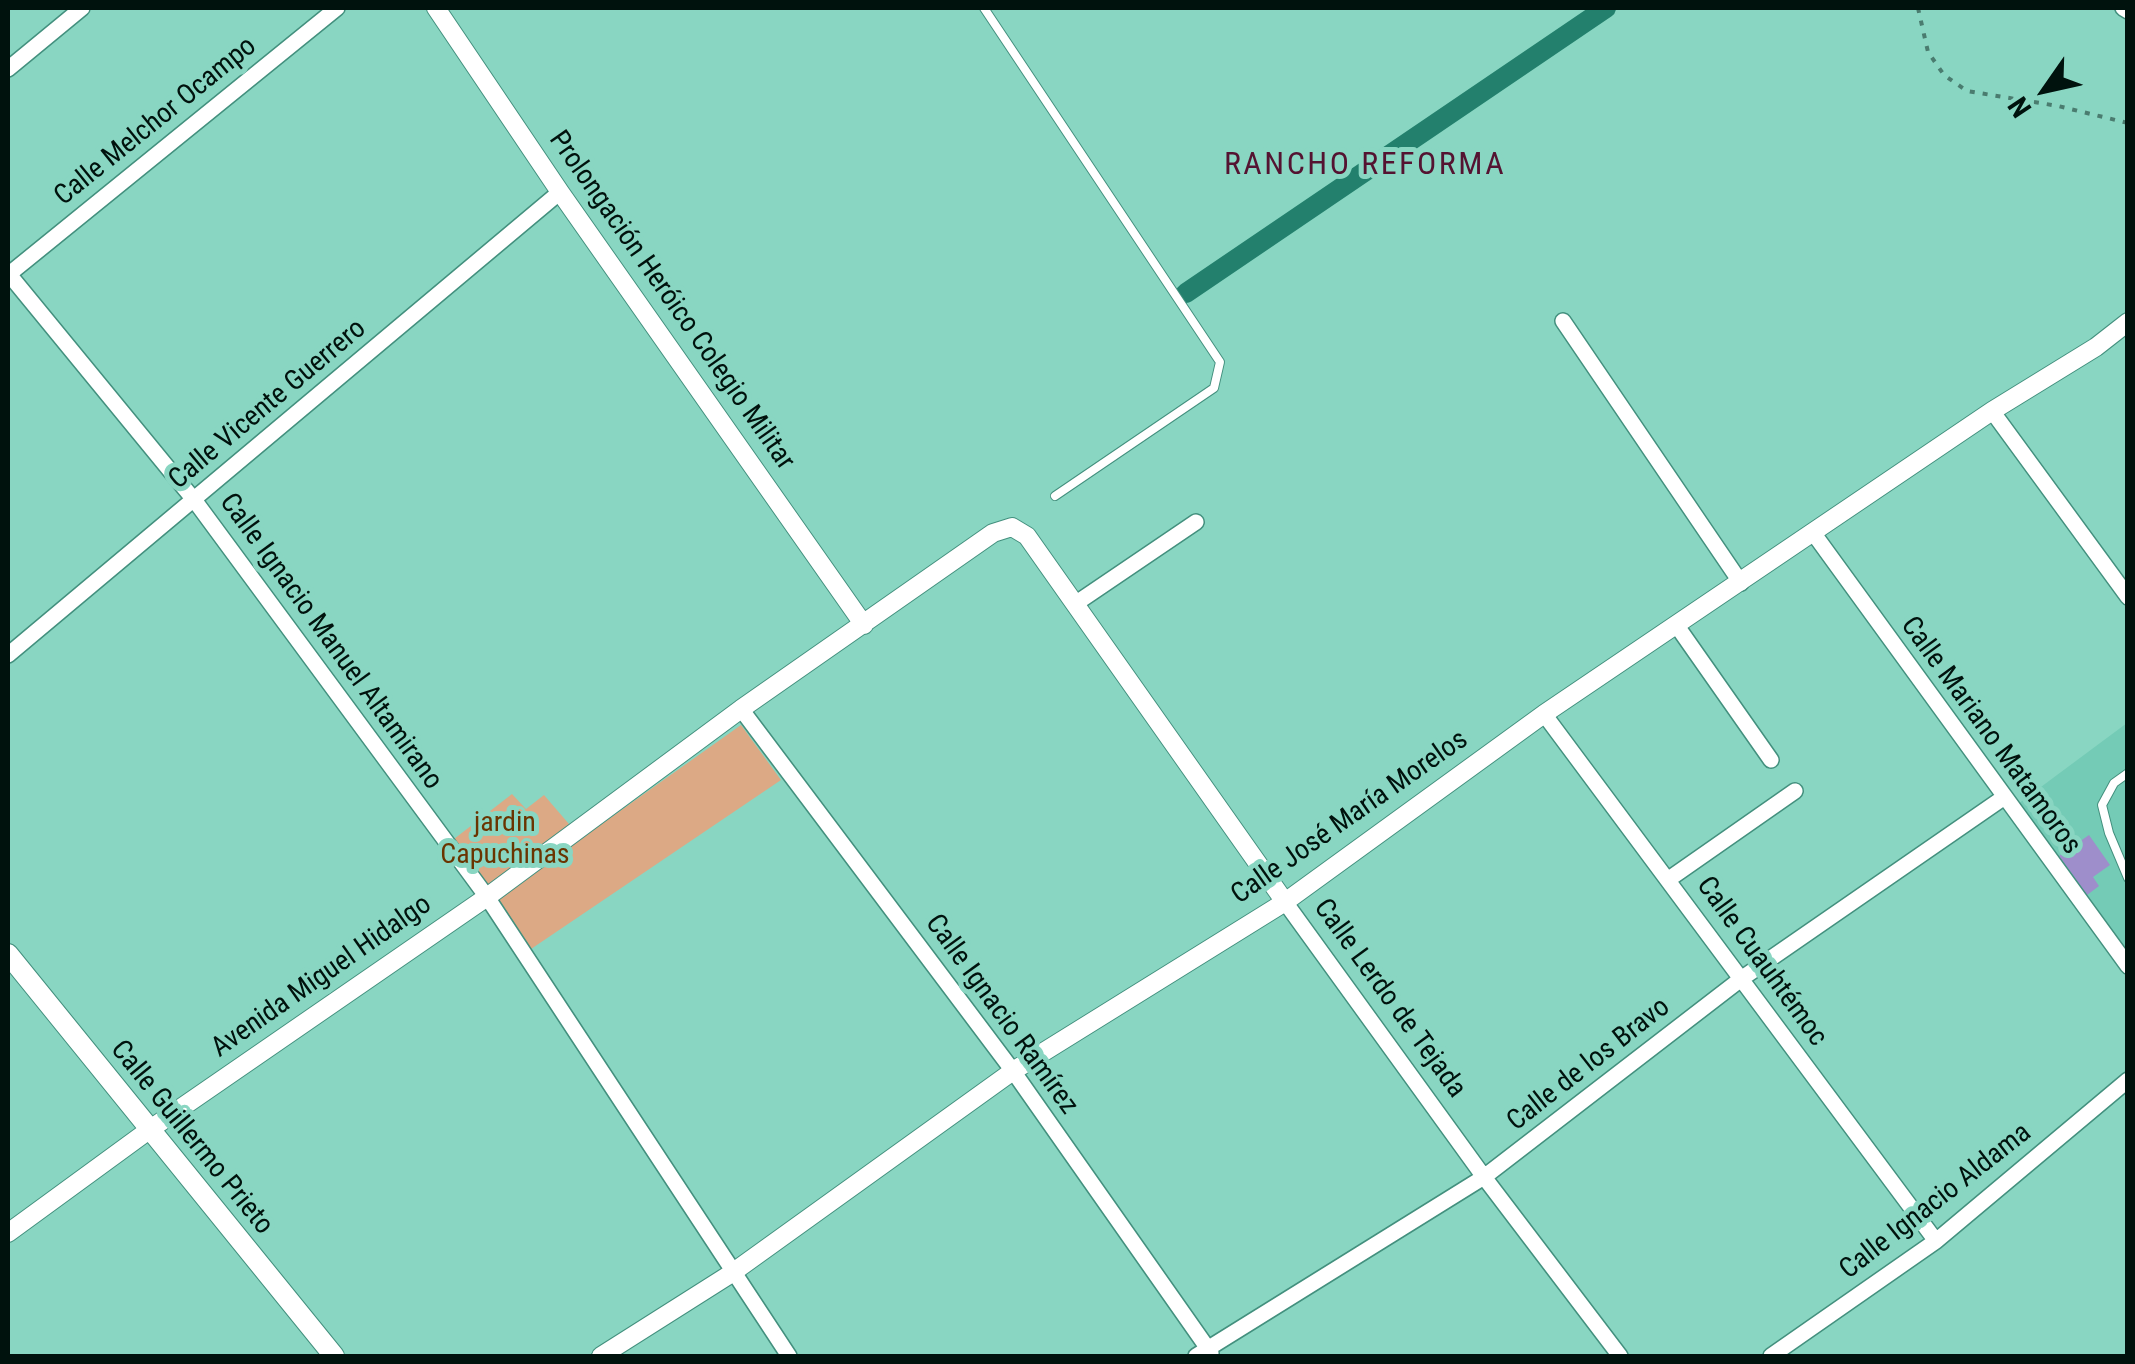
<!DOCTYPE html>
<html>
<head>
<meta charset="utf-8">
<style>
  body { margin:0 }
  #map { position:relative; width:2135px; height:1364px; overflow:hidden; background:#89d6c2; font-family:"Roboto Condensed",sans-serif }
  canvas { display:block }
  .frame { position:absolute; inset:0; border:10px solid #00120d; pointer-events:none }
  .north { position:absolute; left:1995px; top:40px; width:100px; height:100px; -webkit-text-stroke:8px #89d6c2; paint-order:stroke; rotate:236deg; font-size:28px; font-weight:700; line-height:40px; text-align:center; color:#00120d }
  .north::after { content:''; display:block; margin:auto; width:35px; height:45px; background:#00120d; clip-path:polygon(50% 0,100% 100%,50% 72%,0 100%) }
</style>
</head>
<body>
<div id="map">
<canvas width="2135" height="1364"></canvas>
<div class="frame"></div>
<div class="north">N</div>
</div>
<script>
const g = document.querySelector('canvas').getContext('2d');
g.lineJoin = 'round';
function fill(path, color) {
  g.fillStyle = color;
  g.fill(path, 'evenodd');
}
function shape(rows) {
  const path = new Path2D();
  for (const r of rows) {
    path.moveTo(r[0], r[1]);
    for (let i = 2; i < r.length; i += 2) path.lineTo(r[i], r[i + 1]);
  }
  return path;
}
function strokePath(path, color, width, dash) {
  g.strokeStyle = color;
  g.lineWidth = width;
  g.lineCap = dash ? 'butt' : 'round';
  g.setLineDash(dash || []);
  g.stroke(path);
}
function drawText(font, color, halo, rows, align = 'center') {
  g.font = font + ' "Roboto Condensed",sans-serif';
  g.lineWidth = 10;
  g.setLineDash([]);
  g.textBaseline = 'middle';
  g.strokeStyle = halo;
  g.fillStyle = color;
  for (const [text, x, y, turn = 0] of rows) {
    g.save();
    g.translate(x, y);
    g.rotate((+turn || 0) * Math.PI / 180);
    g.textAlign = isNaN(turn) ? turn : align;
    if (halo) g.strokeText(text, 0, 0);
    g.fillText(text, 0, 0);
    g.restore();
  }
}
fill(shape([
  [2127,723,2127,956,2018,804]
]), '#74cbb6');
fill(shape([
  [741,725,781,780,531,949,496,899],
  [512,794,526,809,544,795,575,831,490,888,454,839]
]), '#dca985');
strokePath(shape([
  [1186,293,1606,8]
]), '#23806d', 20);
fill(shape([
  [2089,835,2110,865,2093,877,2099,886,2087,895,2059,856]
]), '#9e8ecb');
const service = shape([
  [984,8,1220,362,1214,388,1055,496],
  [2128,773,2114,783,2102,805,2109,833,2128,878]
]);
const minor = shape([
  [2123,8,2128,11],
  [8,69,82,8],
  [8,273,195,501,487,897,789,1356],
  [8,275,337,8],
  [1563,321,1741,583],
  [1992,411,2128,597],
  [1814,534,2128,966],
  [1075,604,1196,522],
  [1677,626,1771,760],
  [8,655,560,192],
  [741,709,1013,1071,1211,1353],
  [1544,714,1936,1241],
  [1669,879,1795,791],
  [1285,902,1484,1177,1620,1356],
  [1196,1356,1484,1177,1741,979,2003,798],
  [1771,1356,1936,1241,2128,1080]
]);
const tertiary = shape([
  [436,8,560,192,864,625],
  [8,1233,149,1130,487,897,741,709,993,533,1012,527,1027,536,1285,902],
  [601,1356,732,1273,1013,1071,1285,902,1544,714,1992,411,2096,347,2128,322]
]);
const secondary = shape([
  [8,954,334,1356]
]);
strokePath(service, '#43907e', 10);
strokePath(minor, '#43907e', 18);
strokePath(tertiary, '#43907e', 20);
strokePath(secondary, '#43907e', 22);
strokePath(shape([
  [1918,8,1928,52,1944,75,1967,91,2058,106,2128,123]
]), '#4a7c6f', 4, [5, 8]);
strokePath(service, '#fff', 8);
strokePath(minor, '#fff', 15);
strokePath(tertiary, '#fff', 18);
strokePath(secondary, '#fff', 20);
drawText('28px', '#00120d', '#89d6c2', [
  ["Calle Melchor Ocampo",156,122,-39],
  ["Prolongación Heróico Colegio Militar",671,301,55],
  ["Calle Vicente Guerrero",268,405,-40],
  ["Calle Ignacio Manuel Altamirano",330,642,54],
  ["Calle Mariano Matamoros",1990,736,54],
  ["Calle José María Morelos",1350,818,-35],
  ["Calle Cuauhtémoc",1761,962,54],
  ["Avenida Miguel Hidalgo",322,977,-35],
  ["Calle Lerdo de Tejada",1389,999,54],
  ["Calle Ignacio Ramírez",1001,1015,54],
  ["Calle de los Bravo",1589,1065,-38],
  ["Calle Guillermo Prieto",191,1138,51],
  ["Calle Ignacio Aldama",1936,1202,-38]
]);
drawText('28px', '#6a3400', '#89d6c2', [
  ["jardin",505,824],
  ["Capuchinas",505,856]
]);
g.letterSpacing = '2.5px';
drawText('32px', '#541331', '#89d6c2', [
  ["RANCHO REFORMA",1365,166]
]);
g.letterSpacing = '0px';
</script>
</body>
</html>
